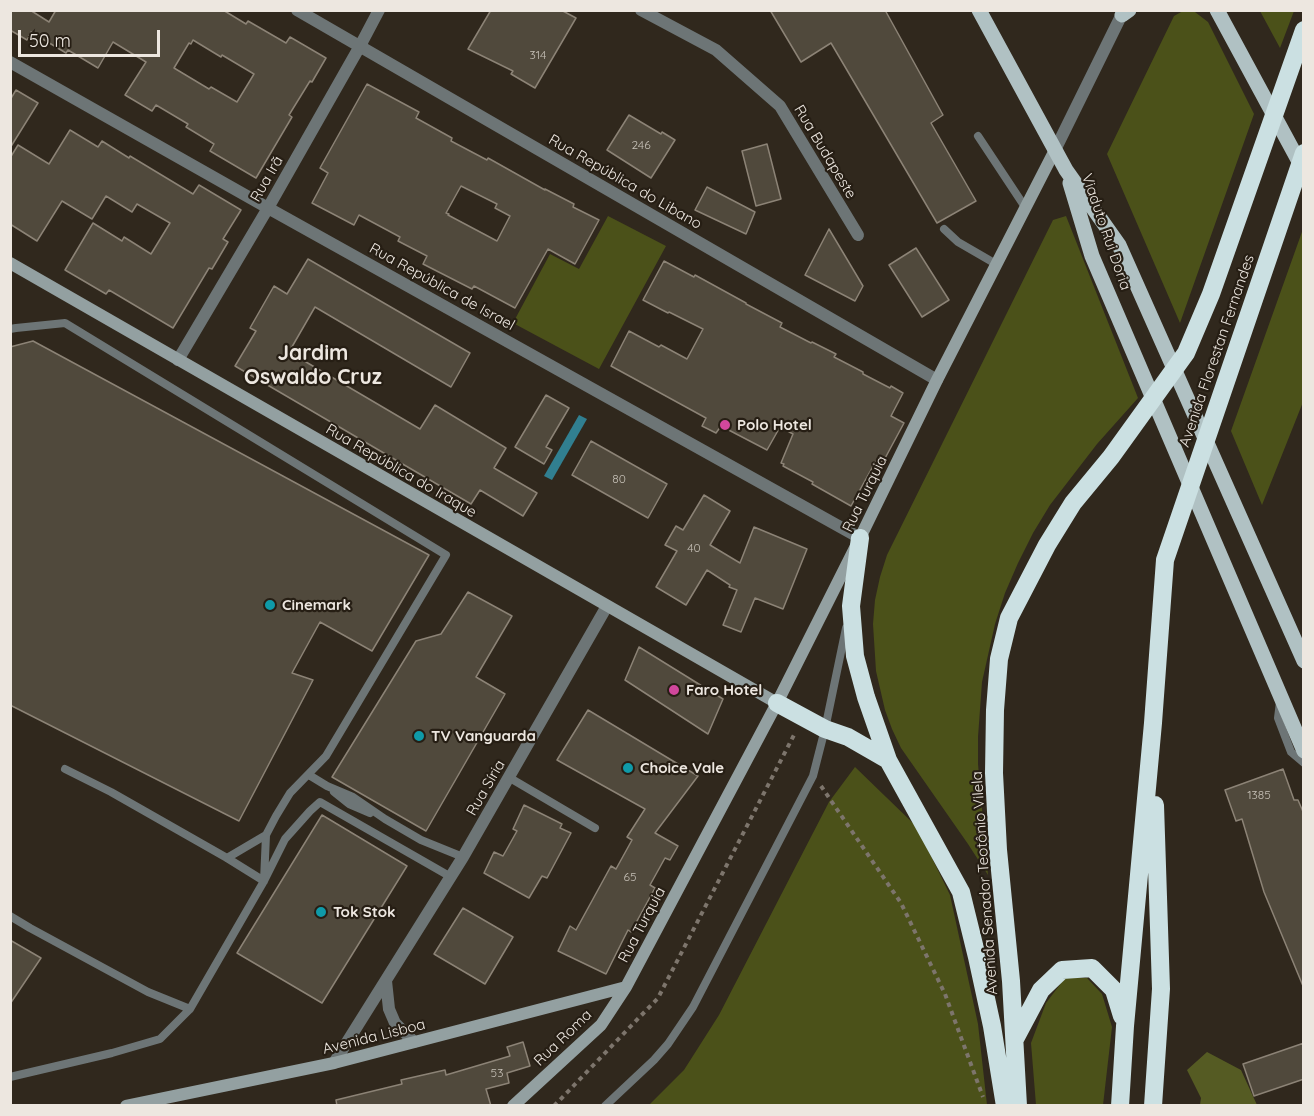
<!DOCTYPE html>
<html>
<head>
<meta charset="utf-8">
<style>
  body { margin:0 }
  #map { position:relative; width:1314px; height:1116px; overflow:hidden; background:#30281d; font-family:Quicksand,sans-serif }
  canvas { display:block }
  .frame { position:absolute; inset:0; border:12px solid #ede7e0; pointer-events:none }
  .scale { position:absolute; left:18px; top:30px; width:142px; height:27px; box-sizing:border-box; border:3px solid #ede7e0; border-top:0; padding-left:8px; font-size:18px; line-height:21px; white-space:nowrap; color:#ede7e0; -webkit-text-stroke:4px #261e14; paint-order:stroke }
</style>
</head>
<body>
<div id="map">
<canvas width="1314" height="1116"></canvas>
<div class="frame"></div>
<div class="scale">50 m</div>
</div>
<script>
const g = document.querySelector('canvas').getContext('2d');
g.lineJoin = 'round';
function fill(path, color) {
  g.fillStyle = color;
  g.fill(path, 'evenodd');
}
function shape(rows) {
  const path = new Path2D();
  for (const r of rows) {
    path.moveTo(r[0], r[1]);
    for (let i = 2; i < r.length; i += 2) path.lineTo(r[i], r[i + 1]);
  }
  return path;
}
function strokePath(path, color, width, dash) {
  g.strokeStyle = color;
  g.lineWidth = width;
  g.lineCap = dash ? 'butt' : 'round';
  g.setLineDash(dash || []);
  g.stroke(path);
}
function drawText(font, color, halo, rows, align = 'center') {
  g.font = font + ' Quicksand,sans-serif';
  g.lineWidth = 4.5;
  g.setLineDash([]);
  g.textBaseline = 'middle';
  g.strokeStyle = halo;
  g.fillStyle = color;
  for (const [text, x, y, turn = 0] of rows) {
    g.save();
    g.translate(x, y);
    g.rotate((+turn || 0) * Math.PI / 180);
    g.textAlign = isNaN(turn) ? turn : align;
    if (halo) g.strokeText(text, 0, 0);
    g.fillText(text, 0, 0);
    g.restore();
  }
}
fill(shape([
  [1183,11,1195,12,1208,22,1254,114,1180,323,1107,154,1174,16],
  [1260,11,1294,11,1280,48],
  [608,216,666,246,599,369,513,323,550,254,579,269],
  [1066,216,1138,398,1097,444,1050,505,1033,533,1018,563,1005,593,995,624,982,682,978,737,978,764,988,875,968,844,901,748,892,729,885,710,876,671,873,624,875,600,880,577,887,555,1053,220],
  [1303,229,1303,402,1262,505,1231,431],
  [855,767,917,827,950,895,978,1024,987,1105,648,1106,684,1070,719,1015,829,802],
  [1065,978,1087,978,1102,994,1112,1027,1103,1105,1036,1105,1031,1043,1046,1003]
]), '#4b5119');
fill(shape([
  [1207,1052,1241,1070,1257,1105,1200,1105,1201,1098,1187,1070]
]), '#555b23');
fill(shape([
  [579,415,587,419,552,480,544,476]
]), '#317f90');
const building = shape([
  [10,10,30,10,49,22,56,10,223,10,246,24,248,21,286,43,290,37,326,58,312,82,310,81,289,115,292,117,256,178,210,151,214,144,186,127,188,124,156,105,152,111,125,95,146,62,113,42,98,68,68,50,66,53,31,32,27,40,10,30,10,10],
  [193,40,221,57,222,55,254,74,237,102,211,87,209,89,174,68,189,43,191,44,193,40],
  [491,10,561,10,576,18,535,88,511,74,513,71,468,49,491,10],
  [770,10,885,10,943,115,931,123,976,201,937,223,831,43,801,62,770,10],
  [367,84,419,112,416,118,452,138,451,141,487,160,488,158,545,190,545,189,574,204,573,207,599,220,575,264,548,249,515,308,474,286,472,289,423,264,427,256,398,241,400,237,359,215,354,225,312,203,328,173,320,168,367,84],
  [461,186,497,204,495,208,510,216,497,241,448,215,449,214,446,213,461,186],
  [16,90,38,103,10,148,10,100,16,90],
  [629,115,661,134,662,132,675,140,651,178,607,150,629,115],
  [70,130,98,147,102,141,129,158,130,156,193,194,199,185,241,210,223,239,228,242,212,269,209,268,173,328,109,290,106,294,65,270,93,223,122,241,124,237,151,254,170,223,137,204,132,212,106,196,92,219,62,201,37,241,10,224,10,158,18,145,49,164,70,130],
  [767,144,781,199,756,206,742,151,767,144],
  [707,187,755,212,746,234,695,210,707,187],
  [829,229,863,286,855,301,805,275,829,229],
  [916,248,949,300,922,317,889,265,916,248],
  [308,259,470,353,451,387,315,307,289,352,420,429,435,405,506,448,494,468,537,493,523,516,480,490,471,504,235,366,256,331,250,328,274,286,287,294,308,259],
  [664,261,694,277,695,275,746,303,746,304,782,323,780,327,811,343,812,342,836,354,834,357,863,372,863,374,890,388,891,386,903,393,891,416,904,423,883,462,877,459,851,506,812,484,813,482,783,466,784,464,781,463,793,434,780,427,767,450,721,426,716,433,702,426,706,418,611,366,629,331,659,347,661,345,687,359,703,329,669,312,668,313,643,300,664,261],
  [33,341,429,555,372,651,320,622,292,673,313,680,239,821,10,705,10,347,33,341],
  [546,395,569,408,546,447,552,450,544,464,515,447,546,395],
  [591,441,667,484,648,518,572,475,591,441],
  [704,495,730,511,710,545,740,563,754,527,807,549,783,609,755,598,741,632,723,625,737,590,729,587,730,585,707,570,686,605,656,587,677,551,665,545,676,526,683,530,704,495],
  [468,592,512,616,476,677,505,694,426,831,332,777,416,641,441,634,468,592],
  [639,647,723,699,708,734,625,680,639,647],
  [588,710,698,776,655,833,678,846,670,860,665,858,650,885,655,888,631,932,628,930,606,974,558,951,570,926,576,930,611,866,616,869,632,840,627,837,645,809,557,760,588,710],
  [1283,769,1294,800,1298,800,1304,814,1303,986,1264,892,1242,819,1236,821,1225,790,1283,769],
  [524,805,562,824,560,828,571,833,547,878,542,876,529,898,484,873,494,852,503,856,517,831,513,829,524,805],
  [322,815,407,866,322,1003,237,953,322,815],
  [463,908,513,937,485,984,434,954,463,908],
  [10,940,41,958,10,1004,10,940],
  [523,1042,530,1066,507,1073,509,1083,486,1089,491,1106,337,1106,336,1100,402,1084,401,1080,445,1070,446,1075,510,1056,507,1047,523,1042],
  [1304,1043,1304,1079,1254,1096,1243,1064,1304,1043]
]);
fill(building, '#50493c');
strokePath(building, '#8c8376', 1.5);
strokePath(shape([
  [821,786,901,903,945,994,983,1097],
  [554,1106,658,998,794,735,793,733]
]), '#7d756c', 4, [4.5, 4.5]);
strokePath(shape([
  [978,136,1025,207],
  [944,229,958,242,996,264],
  [10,329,16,328,65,323,446,555,326,756,290,793,276,816,266,835,264,881],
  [1280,702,1278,718,1291,752,1304,763],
  [65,769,111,792,227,858,264,881],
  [309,775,327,786,353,797,385,819,421,840,463,857],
  [510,778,595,828],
  [334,792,349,804,370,813],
  [227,858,266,835],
  [10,916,30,928,148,992,190,1009],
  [10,1077,112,1053,160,1039,190,1009,264,881,285,839,310,811,320,802,451,877],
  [605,1106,654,1060,668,1044,693,1007,813,776,825,729,846,628]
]), '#6d7576', 8);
strokePath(shape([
  [297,10,937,380],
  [641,10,716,50,780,106,858,235],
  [10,62,268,208,860,538],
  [1055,150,1124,10],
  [178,360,268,208,360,46,379,10],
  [386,981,389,1009,395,1023,414,1042],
  [334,1063,463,857,607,606]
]), '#6d7576', 12);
strokePath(shape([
  [10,263,777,703],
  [126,1106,334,1063,626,987],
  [513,1106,601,1025,626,987,777,703,860,538,937,380,1055,150]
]), '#93a0a1', 12);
strokePath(shape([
  [979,10,1066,170,1119,245,1304,661],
  [1217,10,1303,169],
  [1122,15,1129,10],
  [1070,183,1092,256,1304,751]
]), '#b0c1c3', 15);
strokePath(shape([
  [860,538,851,606,855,656,866,697,888,760,961,892,977,957,992,1026,1005,1106],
  [777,703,825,729,848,737,888,760],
  [1015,1039,1041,990,1062,970,1092,968,1114,990,1122,1016],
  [1018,1106,1011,981,998,850,994,773,995,710,999,659,1009,618,1047,545,1073,503,1111,457,1186,353,1211,294,1304,30],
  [1120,1106,1125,1026,1153,723,1165,560,1304,153],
  [1153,1106,1161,989,1155,805]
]), '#cbe0e2', 18);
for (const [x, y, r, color] of [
  [725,425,6,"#d1479c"],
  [270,605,6,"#0f9aa8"],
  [674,690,6,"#d1479c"],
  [419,736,6,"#0f9aa8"],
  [628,768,6,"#0f9aa8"],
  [321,912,6,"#0f9aa8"]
]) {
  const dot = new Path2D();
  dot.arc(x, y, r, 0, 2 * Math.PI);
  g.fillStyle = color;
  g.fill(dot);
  strokePath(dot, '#261e14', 2);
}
drawText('12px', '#c6c0b7', null, [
  ["314",538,55],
  ["246",641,145],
  ["80",619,479],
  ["40",694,548],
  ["1385",1259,795],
  ["65",630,877],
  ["53",497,1073]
]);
drawText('15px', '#ede7e0', '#261e14', [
  ["Rua Budapeste",825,152,59],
  ["Rua Irã",267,179,-60],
  ["Rua República do Libano",625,182,30],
  ["Viaduto Rui Doria",1106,232,71],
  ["Rua República de Israel",442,287,29],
  ["Avenida Florestan Fernandes",1217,351,-71],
  ["Rua República do Iraque",401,471,30],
  ["Rua Turquia",865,494,-64],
  ["Rua Síria",486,788,-60],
  ["Avenida Senador Teotônio Vilela",985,883,-94],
  ["Rua Turquia",642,925,-62],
  ["Avenida Lisboa",374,1037,-14],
  ["Rua Roma",563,1038,-44]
]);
drawText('bold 15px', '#ede7e0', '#261e14', [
  ["Polo Hotel",737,425],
  ["Cinemark",282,605],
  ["Faro Hotel",686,690],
  ["TV Vanguarda",431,736],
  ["Choice Vale",640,768],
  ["Tok Stok",333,912]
], 'left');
drawText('bold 21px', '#ede7e0', '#261e14', [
  ["Jardim",313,354],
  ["Oswaldo Cruz",313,378]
]);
</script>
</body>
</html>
